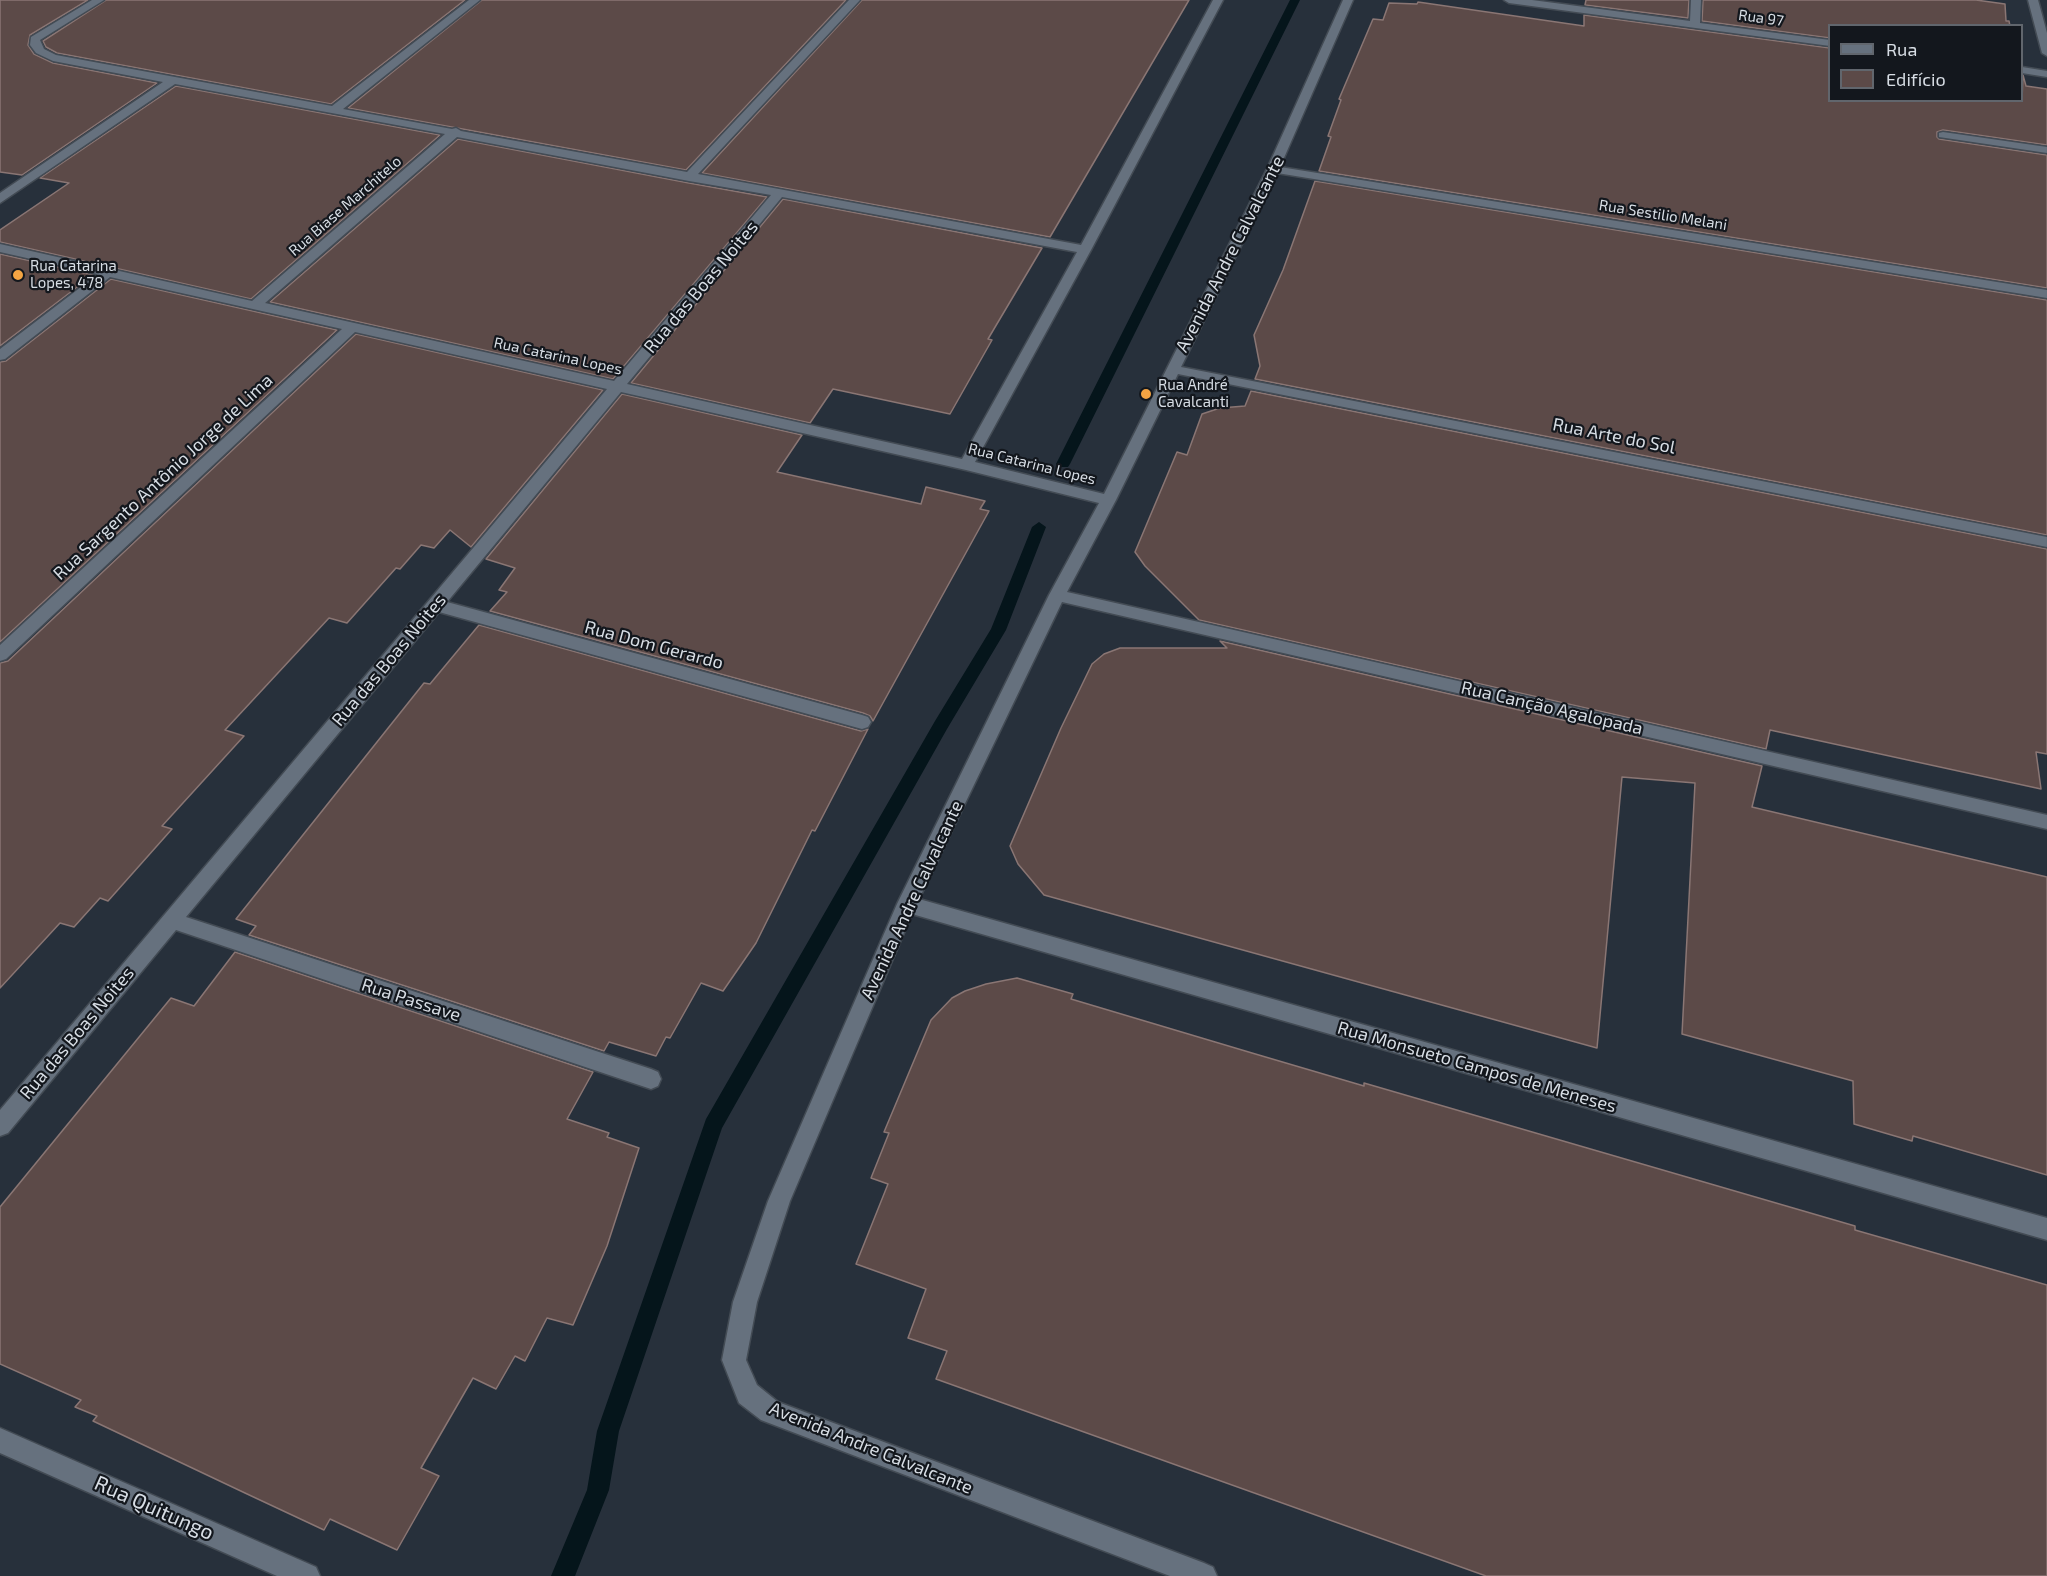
<!DOCTYPE html>
<html>
<head>
<meta charset="utf-8">
<style>
  body { margin:0 }
  #map { position:relative; width:2047px; height:1576px; overflow:hidden; background:#27303b; font-family:"Exo 2",sans-serif }
  canvas { display:block }
  .legend { position:absolute; left:1828px; top:24px; width:195px; height:78px; box-sizing:border-box; background:#13171d; border:2px solid #61666d; margin:0; padding:8px 10px; list-style:none; font-size:18px; color:#d7dde4 }
  .legend li { display:flex; align-items:center; gap:12px; height:30px }
  .legend b { width:30px; border:2px solid #61666d }
</style>
</head>
<body>
<div id="map">
<canvas width="2047" height="1576"></canvas>
<ul class="legend">
<li><b style="height:8px;background:#66717e"></b>Rua</li>
<li><b style="height:16px;background:#5c4a48"></b>Edifício</li>
</ul>
</div>
<script>
const g = document.querySelector('canvas').getContext('2d');
g.lineJoin = 'round';
function shape(rows) {
  const path = new Path2D();
  for (const r of rows) {
    path.moveTo(r[0], r[1]);
    for (let i = 2; i < r.length; i += 2) path.lineTo(r[i], r[i + 1]);
  }
  return path;
}
function fill(path, color) {
  g.fillStyle = color;
  g.fill(path, 'evenodd');
}
function strokePath(path, color, width, dash) {
  g.strokeStyle = color;
  g.lineWidth = width;
  g.lineCap = dash ? 'butt' : 'round';
  g.setLineDash(dash || []);
  g.stroke(path);
}
function drawText(font, color, halo, rows, align = 'center') {
  g.font = font + ' "Exo 2",sans-serif';
  g.lineWidth = 4.5;
  g.setLineDash([]);
  g.textBaseline = 'middle';
  g.strokeStyle = halo;
  g.fillStyle = color;
  for (const [text, x, y, turn = 0] of rows) {
    g.save();
    g.translate(x, y);
    g.rotate((+turn || 0) * Math.PI / 180);
    g.textAlign = isNaN(turn) ? turn : align;
    if (halo) g.strokeText(text, 0, 0);
    g.fillText(text, 0, 0);
    g.restore();
  }
}
fill(shape([
  [1290,0,1300,0,1070,464,1068,467,1058,467,1056,464,1290,0],
  [1039,522,1046,527,1006,630,947,729,722,1128,619,1431,609,1490,575,1576,551,1576,587,1490,597,1431,706,1119,935,721,991,629,1032,527,1039,522]
]), '#05151b');
const building = shape([
  [0,0,88,0,30,35,28,45,34,54,53,63,157,83,22,175,0,172,0,0],
  [106,0,465,0,331,104,57,53,46,47,43,41,106,0],
  [482,0,846,0,686,170,348,108,482,0],
  [862,0,1189,0,1050,237,702,173,862,0],
  [1586,0,1689,0,1688,18,1585,5,1586,0],
  [1703,0,1976,0,2005,4,2006,21,2009,21,2010,26,1830,26,1830,38,1702,21,1703,0],
  [1418,2,1584,26,1584,15,1830,48,1830,100,2022,100,2023,75,2026,86,2047,89,2047,145,1943,130,1937,132,1937,137,1939,139,2047,155,2047,288,1319,171,1331,137,1328,136,1341,100,1339,99,1373,19,1383,20,1389,3,1417,4,1418,2],
  [176,86,440,135,251,299,0,242,0,230,69,183,40,178,176,86],
  [458,139,689,183,767,197,613,379,270,302,458,139],
  [1315,181,2047,300,2047,535,1255,379,1260,366,1254,335,1283,270,1315,181],
  [783,199,1042,248,988,339,992,340,950,414,833,389,810,423,631,383,783,199],
  [0,254,93,275,0,346,0,254],
  [111,279,337,330,0,642,0,362,6,361,111,279],
  [356,334,603,390,471,547,450,530,434,548,421,545,400,569,396,568,347,623,329,618,225,730,244,736,162,826,172,829,108,901,100,898,74,927,60,923,0,988,0,663,8,661,356,334],
  [1251,391,2047,549,2047,754,2036,752,2041,789,1770,730,1766,749,1199,620,1145,566,1135,552,1177,452,1187,455,1202,414,1220,408,1245,406,1251,391],
  [622,394,802,435,777,472,921,504,926,487,985,501,980,509,989,511,873,721,870,716,863,713,490,611,507,592,499,590,515,568,486,559,622,394],
  [479,625,861,731,868,729,815,831,812,830,756,943,723,991,701,983,670,1038,666,1037,656,1056,609,1042,604,1051,249,935,256,926,236,919,424,683,430,684,479,625],
  [1220,641,1762,766,1752,807,2047,877,2047,1175,1913,1136,1912,1141,1854,1124,1853,1081,1682,1034,1695,783,1622,777,1597,1048,1044,895,1018,864,1010,846,1061,728,1092,664,1104,654,1120,648,1227,648,1220,641],
  [235,952,593,1072,567,1119,609,1133,607,1137,639,1148,607,1246,573,1325,547,1318,525,1361,515,1356,496,1389,473,1378,421,1468,439,1476,397,1550,330,1519,324,1530,245,1493,93,1421,97,1416,75,1407,81,1400,0,1364,0,1207,171,998,194,1006,235,952],
  [1017,978,1073,994,1071,999,1252,1053,1364,1086,1364,1083,1855,1226,1855,1230,2047,1285,2047,1576,1486,1576,936,1379,947,1351,908,1338,926,1289,856,1264,888,1184,871,1178,889,1133,884,1132,931,1020,952,998,965,991,986,984,1017,978]
]);
fill(building, '#5c4a48');
strokePath(building, '#8a7674', 1.5);
const minor = shape([
  [92,0,104,0,40,40,44,49,56,55,332,106,469,0,480,0,343,109,452,129,456,128,461,131,687,172,849,0,860,0,698,174,1081,245,1213,0,1223,0,1091,250,975,462,1104,494,1267,169,1343,0,1353,0,1280,167,2047,290,2047,298,1277,173,1181,367,2047,537,2047,547,1178,374,1116,500,1067,592,2047,815,2047,829,1062,602,919,899,2047,1218,2047,1240,912,914,790,1201,757,1302,746,1360,757,1385,778,1402,1204,1563,1213,1567,1217,1576,1170,1576,761,1420,739,1403,722,1360,733,1302,768,1201,897,904,1049,595,1099,503,966,470,621,392,447,602,862,715,868,717,871,722,868,727,862,729,439,612,186,917,651,1069,658,1072,661,1079,658,1086,651,1089,176,930,8,1133,0,1136,0,1110,607,389,355,332,6,659,0,661,0,645,342,329,110,277,5,359,0,360,0,349,98,274,0,252,0,244,252,301,445,134,175,84,0,203,0,193,163,82,53,61,36,53,30,45,31,37,92,0],
  [457,137,689,181,771,195,614,381,265,303,457,137],
  [782,197,1077,252,962,459,627,384,782,197],
  [1504,0,1532,0,1690,21,1691,0,1701,0,1700,23,1830,40,1830,46,1509,3,1504,0],
  [2028,0,2038,0,2047,33,2047,56,2042,53,2028,0],
  [2022,67,2047,71,2047,77,2022,73,2022,67],
  [1943,132,2047,147,2047,153,1939,137,1939,133,1943,132],
  [0,1428,316,1567,320,1576,277,1576,0,1453,0,1428]
]);
strokePath(minor, '#434b54', 3);
fill(minor, '#66717e');
for (const [x, y, r, color] of [
  [18,275,6,"#f4a443"],
  [1146,394,6,"#f4a443"]
]) {
  const dot = new Path2D();
  dot.arc(x, y, r, 0, 2 * Math.PI);
  g.fillStyle = color;
  g.fill(dot);
  strokePath(dot, '#13171d', 2);
}
drawText('15px', '#d7dde4', '#13171d', [
  ["Rua 97",1761,18,8],
  ["Rua Biase Marchitelo",345,206,-41],
  ["Rua Sestilio Melani",1663,215,9],
  ["Rua Catarina Lopes",558,356,12],
  ["Rua Catarina Lopes",1032,464,14]
]);
drawText('15px', '#d7dde4', '#13171d', [
  ["Rua Catarina",30,266],
  ["Lopes, 478",30,283],
  ["Rua André",1158,385],
  ["Cavalcanti",1158,402]
], 'left');
drawText('18px', '#d7dde4', '#13171d', [
  ["Avenida Andre Calvalcante",1230,254,-63],
  ["Rua das Boas Noites",701,287,-50],
  ["Rua Arte do Sol",1614,436,11],
  ["Rua Sargento Antônio Jorge de Lima",163,477,-43],
  ["Rua Dom Gerardo",654,645,15],
  ["Rua das Boas Noites",389,660,-50],
  ["Rua Canção Agalopada",1552,708,13],
  ["Avenida Andre Calvalcante",912,900,-65],
  ["Rua Passave",411,1000,18],
  ["Rua das Boas Noites",77,1033,-50],
  ["Rua Monsueto Campos de Meneses",1477,1067,16],
  ["Avenida Andre Calvalcante",871,1448,22]
]);
drawText('21px', '#d7dde4', '#13171d', [
  ["Rua Quitungo",154,1508,24]
]);
</script>
</body>
</html>
